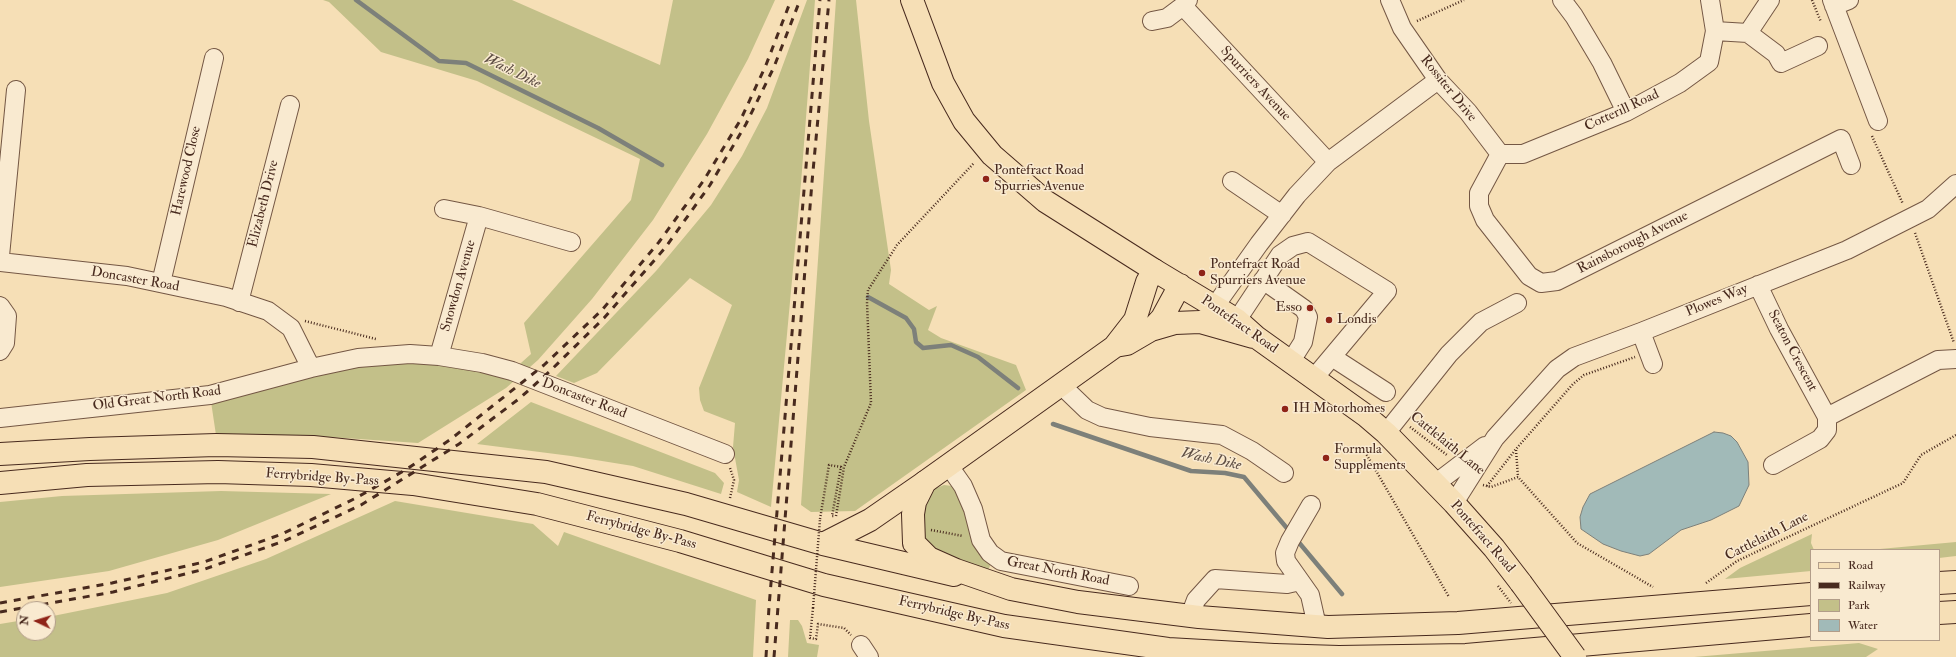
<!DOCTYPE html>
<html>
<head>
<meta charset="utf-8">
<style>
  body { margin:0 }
  #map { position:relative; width:1956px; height:657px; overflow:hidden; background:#f6dfb6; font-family:"IM FELL Double Pica",serif }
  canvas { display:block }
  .legend { position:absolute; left:1810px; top:549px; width:130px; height:92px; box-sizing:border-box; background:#f9ead0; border:1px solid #b29d89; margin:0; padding:5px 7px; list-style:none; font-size:12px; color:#482a1e }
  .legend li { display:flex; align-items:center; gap:8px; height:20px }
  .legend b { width:20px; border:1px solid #b29d89 }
  .north { position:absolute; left:16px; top:601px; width:40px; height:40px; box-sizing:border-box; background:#f9ead0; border:1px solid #b29d89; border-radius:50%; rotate:274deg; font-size:11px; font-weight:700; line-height:16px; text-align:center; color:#482a1e }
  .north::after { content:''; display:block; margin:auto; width:14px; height:18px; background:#8f2418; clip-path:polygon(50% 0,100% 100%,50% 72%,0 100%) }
</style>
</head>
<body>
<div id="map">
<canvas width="1956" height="657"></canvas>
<ul class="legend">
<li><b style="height:5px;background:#f6dfb6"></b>Road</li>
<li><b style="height:5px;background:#482a1e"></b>Railway</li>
<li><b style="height:11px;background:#c3c089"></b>Park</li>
<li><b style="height:11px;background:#a1bab8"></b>Water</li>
</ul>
<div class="north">N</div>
</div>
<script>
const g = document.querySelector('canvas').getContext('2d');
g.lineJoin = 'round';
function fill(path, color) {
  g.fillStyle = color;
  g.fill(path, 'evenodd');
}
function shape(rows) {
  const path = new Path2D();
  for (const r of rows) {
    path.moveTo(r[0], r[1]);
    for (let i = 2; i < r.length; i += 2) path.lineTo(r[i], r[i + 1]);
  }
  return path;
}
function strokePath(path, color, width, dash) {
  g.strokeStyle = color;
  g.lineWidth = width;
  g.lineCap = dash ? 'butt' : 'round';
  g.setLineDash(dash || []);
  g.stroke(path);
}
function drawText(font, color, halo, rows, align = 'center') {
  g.font = font + ' "IM FELL Double Pica",serif';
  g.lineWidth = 3;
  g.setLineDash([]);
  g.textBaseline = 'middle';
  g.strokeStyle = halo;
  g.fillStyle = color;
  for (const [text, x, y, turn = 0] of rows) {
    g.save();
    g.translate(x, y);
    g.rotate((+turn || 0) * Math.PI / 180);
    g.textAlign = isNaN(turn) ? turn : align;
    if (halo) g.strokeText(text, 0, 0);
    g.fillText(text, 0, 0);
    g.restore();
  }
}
fill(shape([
  [323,0,512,0,660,65,673,0,775,0,748,59,707,134,653,220,592,299,538,360,506,388,418,443,314,436,216,435,210,395,358,358,512,371,531,354,524,323,631,200,640,159,477,81,381,52,329,2],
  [807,0,815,0,801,183,771,507,737,492,739,480,733,447,735,423,704,411,700,400,699,388,732,305,690,278,597,373,574,383,556,376,656,271,711,205,742,156,767,108],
  [836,0,856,0,869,121,891,270,889,284,929,310,937,306,928,330,941,338,1016,365,1026,390,855,511,811,512,801,505],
  [531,402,715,473,724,483,721,494,633,466,571,456,477,444],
  [944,485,952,486,961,493,991,563,988,571,943,558,922,538,925,498,934,489],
  [221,491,331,494,218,540,109,571,0,587,0,502,62,496],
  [395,501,533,524,558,546,564,532,756,600,753,657,0,657,0,624,24,620,24,633,48,633,48,617,167,593,266,559],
  [1812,534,1811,543,1814,550,1811,550,1811,571,1725,579,1740,568],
  [1956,542,1956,556,1939,558,1939,550,1869,550],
  [790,620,798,620,802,626,807,643,819,645,817,657,788,657],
  [1859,643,1878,649,1866,657,1694,657]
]), '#c3c089');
const water = shape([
  [1714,432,1723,433,1731,436,1737,442,1748,462,1749,485,1739,506,1711,520,1681,530,1649,554,1640,556,1621,551,1603,544,1581,529,1580,517,1583,507,1590,494,1714,432]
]);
fill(water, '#a1bab8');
strokePath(water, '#7d807a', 1);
strokePath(shape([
  [356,0,439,61,466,63,598,128,662,165],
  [868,297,906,318,914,329,916,342,923,348,951,345,978,357,1018,388],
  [1053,424,1191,471,1225,473,1244,477,1291,533],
  [1296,539,1342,594]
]), '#7d807a', 4.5);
const minor = shape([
  [1188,0,1183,6,1328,162],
  [1390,0,1402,28,1438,80,1468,112,1500,154],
  [1562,0,1574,16,1602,63,1626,112],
  [1832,0,1878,121],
  [1834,6,1849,0],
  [1152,21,1167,18,1183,6],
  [1715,31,1748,33,1776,54,1781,63,1818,46],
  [1748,33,1770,0],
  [1500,154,1479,193,1479,206,1485,220,1529,276,1541,283,1557,281,1841,139,1851,165],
  [1500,154,1523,154,1626,112,1680,83,1709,62,1715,31,1710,0],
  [1232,181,1282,215],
  [444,209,479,216,571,242],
  [0,256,16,90],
  [0,262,127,276,226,297,268,311,291,328,311,368,358,358,410,354,439,356,482,363,512,371,725,454],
  [1263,280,1304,309,1308,317,1303,342,1291,361],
  [161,283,214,58],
  [1758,285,1779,329,1827,417,1938,360,1956,359],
  [239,302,290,105],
  [0,306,7,316,5,343,0,351],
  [1215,306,1259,244,1297,195,1328,162,1438,80],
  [1237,320,1280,255,1293,246,1308,242,1387,291,1314,378],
  [1641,332,1653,364],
  [439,356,479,216],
  [1332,357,1386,392],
  [1061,385,1087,410,1102,417,1150,427,1222,435,1252,451,1284,473],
  [0,418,210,395,311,368],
  [1386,433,1449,354,1481,322,1517,303],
  [1773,465,1820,439,1827,430,1827,417],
  [949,466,963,486,973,509,981,540,990,553,1001,561,1129,586],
  [1435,484,1485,446],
  [1454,503,1495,438,1557,369,1574,357,1641,332,1847,250,1928,209,1956,184],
  [1311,505,1290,541,1285,553,1286,561,1310,595,1317,626],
  [1190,616,1196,600,1215,579,1287,584,1300,581],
  [861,645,869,657]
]);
const major = shape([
  [912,0,943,83,964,121,992,155,1045,201,1154,270],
  [0,454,90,449,216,445,313,447,546,472,686,504,823,544,954,575],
  [0,483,87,475,218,472,311,475,413,484,537,504,680,541,824,585,1004,626,1168,649,1274,655],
  [823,544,870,520,925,482]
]);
const highway = shape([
  [1151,330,1162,318,1180,285],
  [1115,346,1127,344,1151,330,1175,323,1200,322,1253,337],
  [1521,583,1494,548,1454,503,1386,433,1365,415,1256,337,1237,320,1154,270,1147,282,1135,320,1114,347,925,482,915,502,913,514,914,543,929,558,956,570,1011,589,1078,602,1199,617,1328,627,1458,623,1811,594],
  [1939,583,1956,582],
  [1939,613,1956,612],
  [1262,657,1274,655,1339,657,1466,655,1811,625]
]);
strokePath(minor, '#745744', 20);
strokePath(major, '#482a1e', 24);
strokePath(highway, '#482a1e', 24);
strokePath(shape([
  [1812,0,1821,22],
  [1417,21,1464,0],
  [1872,136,1903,204],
  [1915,233,1954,343],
  [305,321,376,339],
  [1410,427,1447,455],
  [1367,448,1364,450,1449,597],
  [1516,450,1518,477],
  [1483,485,1491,487,1518,477,1577,543,1653,587],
  [1487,486,1516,449,1573,384,1584,375,1635,357],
  [730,498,734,480,730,468],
  [836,516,844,467,871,403,867,302,868,290,897,245,974,163],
  [820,519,829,465,841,467,832,516,835,516],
  [931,530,963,536],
  [1706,583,1737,561,1903,483,1921,455,1956,435],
  [813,608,810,638,816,639,818,624,844,628,851,635]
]), '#482a1e', 2.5, [1, 2]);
strokePath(minor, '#f9ead0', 18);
strokePath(major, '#f6dfb6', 22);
strokePath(highway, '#f6dfb6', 22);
strokePath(shape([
  [0,603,112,583,204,562,282,534,356,498,407,469,451,439,544,365,602,310,659,242,704,180,741,119,766,65,791,0],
  [0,612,113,592,205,569,284,541,361,505,459,444,520,398,550,371,604,318,665,248,710,185,746,124,774,67,800,0],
  [766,657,769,607,820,0],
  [774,657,812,182,829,0]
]), '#482a1e', 3, [7, 7]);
const highwayBridge = shape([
  [1521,583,1575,657]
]);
strokePath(highwayBridge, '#482a1e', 24, []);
strokePath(shape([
  [1498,586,1511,603],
  [813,608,820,519]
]), '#482a1e', 2.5, [1, 2]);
strokePath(highwayBridge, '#f6dfb6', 22);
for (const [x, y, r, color] of [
  [986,179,4,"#8f2418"],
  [1202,273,4,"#8f2418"],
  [1310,308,4,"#8f2418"],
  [1329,320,4,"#8f2418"],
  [1285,409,4,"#8f2418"],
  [1326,458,4,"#8f2418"]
]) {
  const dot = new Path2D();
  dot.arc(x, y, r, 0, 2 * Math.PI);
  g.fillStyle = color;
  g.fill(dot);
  strokePath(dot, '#f9ead0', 1.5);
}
drawText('14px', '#482a1e', '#f9ead0', [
  ["Spurriers Avenue",1255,84,47],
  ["Rossiter Drive",1448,89,51],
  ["Cotterill Road",1622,111,-25],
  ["Harewood Close",187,171,-77],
  ["Elizabeth Drive",264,204,-76],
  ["Rainsborough Avenue",1633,243,-27],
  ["Doncaster Road",135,280,10],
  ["Snowdon Avenue",459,286,-74],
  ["Plowes Way",1717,301,-22],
  ["Pontefract Road",1239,325,35],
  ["Seaton Crescent",1792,351,62],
  ["Old Great North Road",157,399,-7],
  ["Doncaster Road",584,399,21],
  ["Cattlelaith Lane",1447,444,39],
  ["Ferrybridge By-Pass",322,478,4],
  ["Ferrybridge By-Pass",641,531,15],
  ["Pontefract Road",1482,537,49],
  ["Cattlelaith Lane",1767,537,-27],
  ["Great North Road",1058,572,11],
  ["Ferrybridge By-Pass",954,614,13]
]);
drawText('14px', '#482a1e', '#f9ead0', [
  ["Pontefract Road",994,171],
  ["Spurries Avenue",994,187],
  ["Pontefract Road",1210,265],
  ["Spurriers Avenue",1210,281],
  ["Esso",1302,308,"right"],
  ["Londis",1337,320],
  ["IH Motorhomes",1293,409],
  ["Formula",1334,450],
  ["Supplements",1334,466]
], 'left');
drawText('italic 15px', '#5e4e44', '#f9ead0', [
  ["Wash Dike",512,72,26],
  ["Wash Dike",1211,460,12]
]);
</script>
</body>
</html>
